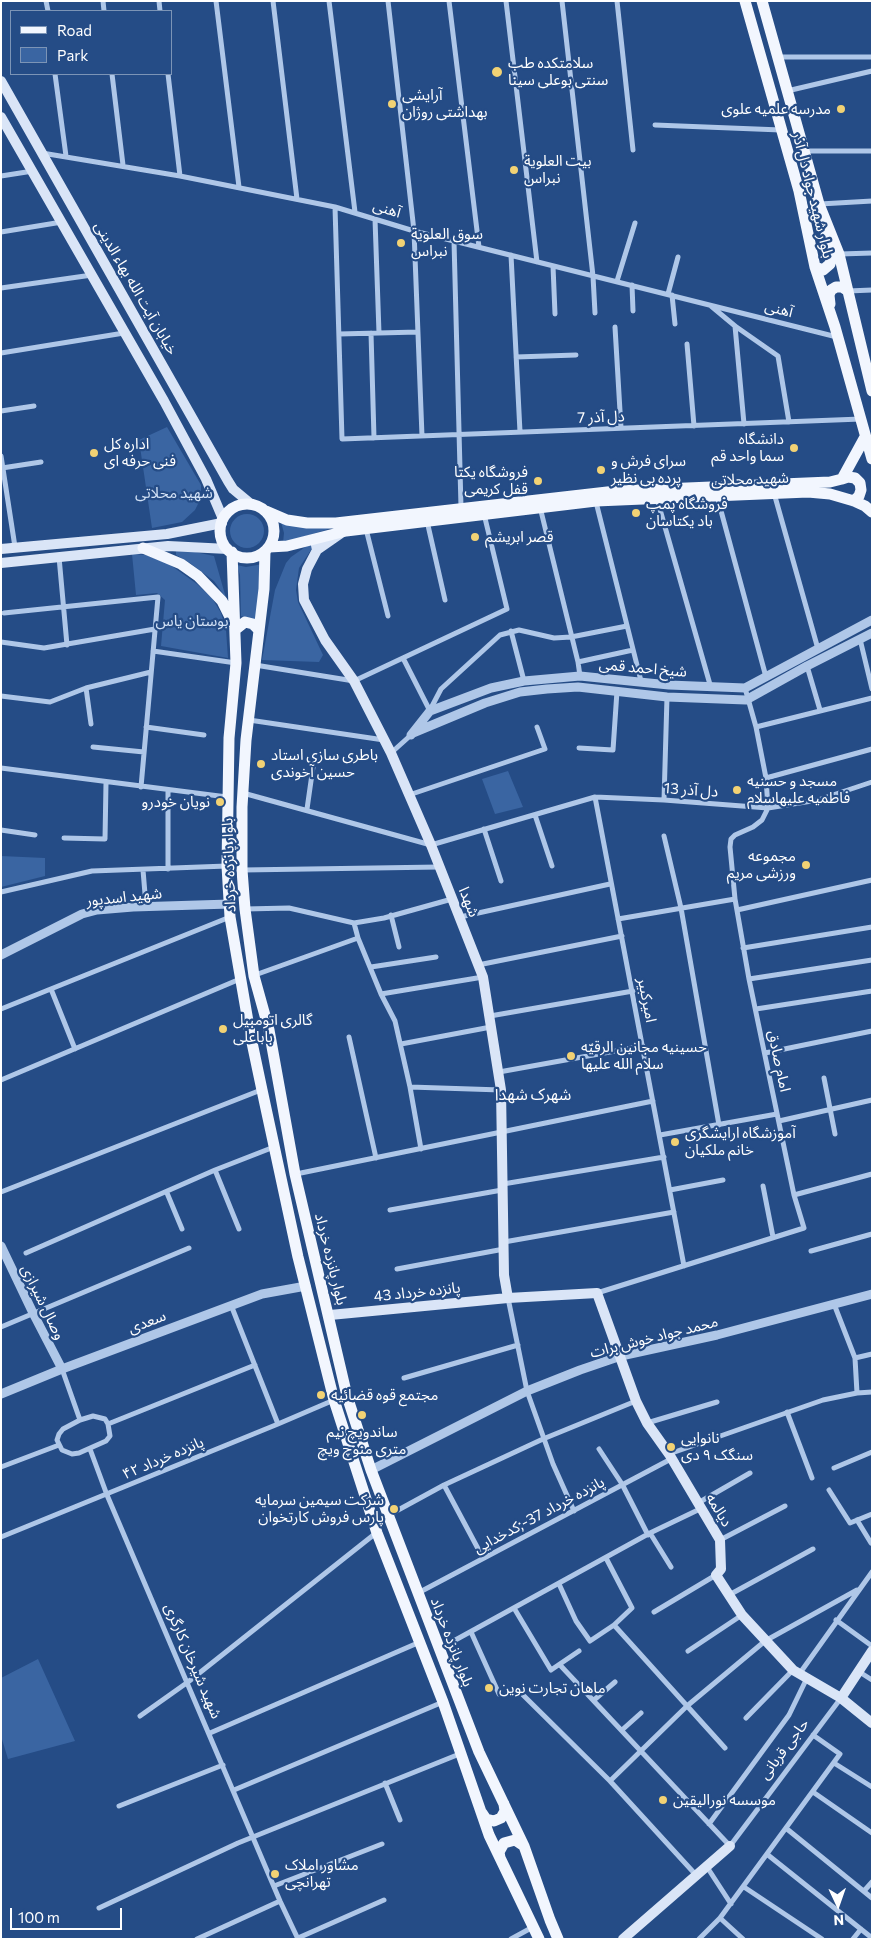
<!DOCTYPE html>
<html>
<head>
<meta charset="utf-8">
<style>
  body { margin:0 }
  #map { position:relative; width:873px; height:1940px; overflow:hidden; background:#254c86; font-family:Commissioner,sans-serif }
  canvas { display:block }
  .frame { position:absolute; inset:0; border:2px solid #fff; pointer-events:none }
  .legend { position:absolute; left:10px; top:10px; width:162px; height:65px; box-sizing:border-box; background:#254c86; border:1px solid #7c94b6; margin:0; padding:6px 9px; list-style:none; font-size:15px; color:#fff }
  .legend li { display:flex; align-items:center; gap:10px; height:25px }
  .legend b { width:25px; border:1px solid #7c94b6 }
  .north { position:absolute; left:813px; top:1880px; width:50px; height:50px; -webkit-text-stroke:4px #254c86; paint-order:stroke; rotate:177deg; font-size:14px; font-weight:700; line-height:20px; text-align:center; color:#fff }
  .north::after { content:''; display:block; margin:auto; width:18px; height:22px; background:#fff; clip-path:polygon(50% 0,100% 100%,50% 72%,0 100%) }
  .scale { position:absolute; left:10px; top:1908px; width:112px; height:22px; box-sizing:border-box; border:2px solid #fff; border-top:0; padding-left:6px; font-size:15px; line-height:18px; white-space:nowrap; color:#fff; -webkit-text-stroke:4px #254c86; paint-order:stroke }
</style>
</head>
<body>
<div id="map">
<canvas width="873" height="1940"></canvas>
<div class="frame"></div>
<ul class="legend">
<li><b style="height:6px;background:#f2f6fe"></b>Road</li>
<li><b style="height:14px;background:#3a65a2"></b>Park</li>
</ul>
<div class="north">N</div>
<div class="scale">100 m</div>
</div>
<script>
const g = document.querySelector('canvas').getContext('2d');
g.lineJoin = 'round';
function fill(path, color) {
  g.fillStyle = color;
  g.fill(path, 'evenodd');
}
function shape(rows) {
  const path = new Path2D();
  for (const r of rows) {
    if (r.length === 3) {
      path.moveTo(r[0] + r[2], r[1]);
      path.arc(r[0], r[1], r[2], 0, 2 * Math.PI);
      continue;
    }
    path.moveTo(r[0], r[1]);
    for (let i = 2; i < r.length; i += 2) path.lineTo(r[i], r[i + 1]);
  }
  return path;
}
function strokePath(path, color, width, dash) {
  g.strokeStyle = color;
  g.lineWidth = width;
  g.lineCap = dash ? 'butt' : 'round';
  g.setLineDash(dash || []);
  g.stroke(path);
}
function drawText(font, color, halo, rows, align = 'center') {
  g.font = font + ' Commissioner,"Noto Sans Arabic",sans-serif';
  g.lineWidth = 4.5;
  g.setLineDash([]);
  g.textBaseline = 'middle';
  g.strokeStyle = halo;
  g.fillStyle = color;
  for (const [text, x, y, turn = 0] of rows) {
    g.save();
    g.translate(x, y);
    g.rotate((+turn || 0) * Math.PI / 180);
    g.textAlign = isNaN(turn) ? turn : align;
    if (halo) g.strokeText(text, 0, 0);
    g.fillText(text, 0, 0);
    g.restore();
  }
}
fill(shape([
  [167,427,201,485,201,498,195,510,182,522,152,528,139,440],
  [247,531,17],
  [281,522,332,528,283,543,284,533],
  [311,543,313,547,299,568,296,590,298,602,323,655,319,662,262,660,275,590,286,563,291,557],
  [176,551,195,552,214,556,226,598,214,581,190,563,176,555],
  [132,554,146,555,169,564,197,584,212,598,221,613,226,630,228,658,161,646,165,600,157,593,136,595],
  [263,564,257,622,241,616,240,575,237,565,246,567],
  [508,771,523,807,495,814,482,779],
  [1,856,45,858,45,876,1,887],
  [38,1659,75,1741,8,1759,1,1736,1,1678]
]), '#3a65a2');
strokePath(shape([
  [46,1,48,11],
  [103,1,104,11],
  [159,1,160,11],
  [216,1,239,187],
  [273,1,297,199],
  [329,1,355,212],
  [388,1,414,231,422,436],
  [449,1,479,247],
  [506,1,537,262],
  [562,1,593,276,595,313],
  [617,1,633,150],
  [778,57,872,57],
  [55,74,66,156],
  [112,74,123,165],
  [168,74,180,176],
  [787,91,872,71],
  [655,125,781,130],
  [805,151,872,151],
  [42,153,180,176,335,207,414,231,837,337],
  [1,176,33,171],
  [820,204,872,201],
  [335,207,342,439,861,419],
  [375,219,379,333],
  [1,232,62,222],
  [454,241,461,507],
  [840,254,872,253],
  [511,255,520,432],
  [553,266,555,314],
  [617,281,635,223],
  [632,285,633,311],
  [1,288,92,275],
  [848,291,872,290],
  [668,294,678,257],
  [672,295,675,324],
  [711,306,735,326,778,356,789,422],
  [735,326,744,424],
  [615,327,621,428],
  [371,333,374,438],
  [339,334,418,332],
  [687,344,694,426],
  [1,353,124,333],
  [516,357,576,355],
  [1,411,34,406],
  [1,456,15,547],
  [2,468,41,462],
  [774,493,818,649],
  [717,496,766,677],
  [657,499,711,688],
  [596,502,641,681],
  [540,507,578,662,580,676],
  [427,521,445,600],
  [366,529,388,616],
  [59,557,67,645],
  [4,613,158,597,141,787],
  [511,631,524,681],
  [860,639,872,689],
  [1,642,44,648,155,629],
  [153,651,236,663],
  [403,658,430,711],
  [578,662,633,650],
  [255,665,354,681,507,609,484,514],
  [807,666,820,710],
  [86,688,91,724],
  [1,696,50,702,86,688,151,672],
  [430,710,441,689,500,635,519,630,554,638,571,637,627,626],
  [249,720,384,740],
  [146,727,204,735],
  [756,727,872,698],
  [93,747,144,752],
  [579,748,613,750,617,691],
  [391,753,411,735],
  [1,768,227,797],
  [766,778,872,749],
  [243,793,431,845,595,797,664,800,768,808,818,800,872,782],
  [409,795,545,749,537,727],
  [595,797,684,1266],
  [664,800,667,697],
  [307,809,313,767],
  [535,815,552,866],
  [484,829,501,881],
  [1,830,35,835],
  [664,836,681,908,719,1125],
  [64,838,105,839,106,783],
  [168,869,168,790],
  [143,870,146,906],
  [243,870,439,867],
  [1,892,92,871,227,866],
  [245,909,289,908,354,923,384,918,452,899],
  [737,910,872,880],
  [391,915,399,947],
  [460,917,610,884],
  [618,919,735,899],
  [354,923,358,938,381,994,395,1021,410,1087,421,1149],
  [743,948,872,927],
  [478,965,622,936],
  [371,967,436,957],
  [255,975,358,938],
  [749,979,872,960],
  [51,989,75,1049],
  [381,994,483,977],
  [1,1009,230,917],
  [756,1009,872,991],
  [490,1016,633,991],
  [349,1037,376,1158],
  [401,1044,491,1027],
  [765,1053,872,1031],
  [499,1072,643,1046],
  [824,1078,835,1134],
  [1,1080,240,979],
  [410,1087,501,1090],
  [779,1121,872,1100],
  [660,1135,777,1114],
  [215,1170,239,1229],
  [296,1174,653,1101],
  [503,1184,664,1157],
  [763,1186,773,1237],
  [670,1190,723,1180],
  [1,1192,261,1090],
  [167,1193,182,1229],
  [794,1195,872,1174],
  [390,1210,502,1190],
  [504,1242,674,1212],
  [811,1251,872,1234],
  [26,1253,215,1170,274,1147],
  [397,1269,504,1249],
  [597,1293,804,1228,794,1195,749,979,735,899,730,847,731,839,735,835,753,827,762,820,768,808,766,778,756,727,745,688],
  [508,1298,527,1391,553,1464,574,1511],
  [834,1304,855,1358,857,1393],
  [231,1305,278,1424],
  [1,1327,189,1248],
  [855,1358,872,1354],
  [62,1369,80,1420],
  [404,1378,518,1345],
  [787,1412,812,1478],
  [93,1416,105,1419,108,1424,110,1436,106,1441,79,1453,72,1454,62,1450,57,1440,59,1434,63,1429,80,1420,93,1416],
  [647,1423,717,1402],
  [108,1424,255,1365],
  [90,1449,107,1495,280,1901,298,1939],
  [599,1449,622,1484,648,1535],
  [669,1454,823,1400,857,1393,872,1392],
  [1,1467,59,1445],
  [834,1468,872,1452],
  [444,1485,483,1558],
  [829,1490,850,1523,872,1514],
  [698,1503,750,1473],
  [389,1515,444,1485,543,1439,636,1401],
  [857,1520,871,1543],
  [650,1533,671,1567],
  [1,1537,278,1424,334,1400],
  [720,1540,785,1506],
  [559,1584,576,1621,590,1641,614,1625,632,1608,606,1558],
  [418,1593,671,1459],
  [729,1595,813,1549],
  [514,1608,551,1670,579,1651],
  [654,1612,716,1575],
  [836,1620,872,1646],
  [614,1625,725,1748],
  [471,1632,499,1694],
  [439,1649,650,1533,700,1509],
  [688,1651,742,1615],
  [560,1665,730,1846,841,1698],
  [858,1671,872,1680],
  [800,1673,872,1572],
  [520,1692,610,1781,696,1875],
  [594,1700,615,1682],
  [140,1716,188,1682,376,1533],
  [746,1718,793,1670],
  [622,1730,641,1713],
  [210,1733,420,1642],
  [834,1763,872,1787],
  [610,1781,687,1706,765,1641,857,1590],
  [385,1783,400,1820],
  [234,1790,443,1702],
  [813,1792,872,1833],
  [119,1806,223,1765],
  [709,1824,789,1715,807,1678],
  [787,1829,872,1898],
  [768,1855,872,1938],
  [707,1867,731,1904],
  [274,1886,382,1844],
  [744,1887,822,1939],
  [864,1891,872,1882],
  [99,1908,238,1843,462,1753],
  [720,1918,743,1939],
  [298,1938,384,1900],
  [197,1939,280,1901],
  [511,1939,533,1927],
  [699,1939,720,1918,840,1754,813,1735],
  [853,1939,861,1929]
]), '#afc7e8', 5);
strokePath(shape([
  [413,733,485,703,520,692,547,689,578,687,667,697,746,700,807,666,872,633],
  [411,735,430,711,491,688,524,681,580,676,669,685,745,688,872,620],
  [1,955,82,914,97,910,133,907,230,904],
  [1,1246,33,1313,62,1369],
  [1,1394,62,1369,262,1294,306,1286],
  [371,1470,527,1391,580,1370,621,1356,717,1335,872,1294]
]), '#afc7e8', 9);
strokePath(shape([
  [1,81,228,481,233,489,251,504],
  [1,117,164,401,206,479,223,519],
  [316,545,317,550,340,534],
  [1,549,167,534,222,523],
  [317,550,307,569,303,584,304,600,325,640,354,681,391,753,431,845,483,977,501,1090,504,1275,508,1298],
  [1,563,168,546,228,549],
  [330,1315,508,1298,597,1293,636,1401,647,1423,669,1454,720,1540,721,1569,716,1575,742,1615,793,1670,841,1698,872,1723],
  [841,1698,872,1651],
  [623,1939,730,1846]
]), '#dae5f7', 10);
strokePath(shape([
  [745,1,799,191,815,267,835,327,872,459],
  [762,1,819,204,839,254,872,391],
  [815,267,823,270,830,264,831,258,826,235],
  [830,304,829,295,831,290,836,287,842,287,848,291],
  [842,479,848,477,855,478,860,483,861,490,859,496,854,501],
  [247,531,27],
  [266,511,287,520,307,523,336,523,616,491,830,482,842,479,865,437],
  [269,547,287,546,346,531,596,501,808,492,830,494,854,501,865,506,872,512],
  [143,548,181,564,198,576,222,601,233,623],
  [265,551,264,589,246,740,242,807,242,870,245,909,254,976,269,1030,295,1174,347,1396,371,1470,479,1752,524,1846,550,1920,558,1939],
  [232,552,236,663,229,738,227,866,230,917,250,1033,262,1090,298,1257,334,1400,377,1533,443,1702,489,1835,539,1939],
  [235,630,245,622,253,624,259,630],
  [482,1813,486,1819,494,1821,501,1818,505,1811,504,1804],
  [500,1858,499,1852,504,1843,515,1840,524,1846]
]), '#f2f6fe', 11);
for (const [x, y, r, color] of [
  [497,72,6,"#f2d274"],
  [392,104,5,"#f2d274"],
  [841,109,5,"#f2d274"],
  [514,170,5,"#f2d274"],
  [401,243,5,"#f2d274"],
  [794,448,5,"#f2d274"],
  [94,453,5,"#f2d274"],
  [601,470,5,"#f2d274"],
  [538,481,5,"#f2d274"],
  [636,513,5,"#f2d274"],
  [475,537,5,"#f2d274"],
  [261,764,5,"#f2d274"],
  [737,790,5,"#f2d274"],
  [220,802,5,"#f2d274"],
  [806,865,5,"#f2d274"],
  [223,1029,5,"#f2d274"],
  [571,1056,5,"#f2d274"],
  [675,1142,5,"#f2d274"],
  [321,1395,5,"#f2d274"],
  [362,1415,5,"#f2d274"],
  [671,1447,5,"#f2d274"],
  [394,1509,5,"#f2d274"],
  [489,1688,5,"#f2d274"],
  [663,1800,5,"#f2d274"],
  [275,1874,5,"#f2d274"]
]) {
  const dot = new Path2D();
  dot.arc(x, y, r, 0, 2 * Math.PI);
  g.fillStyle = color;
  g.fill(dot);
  strokePath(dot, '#254c86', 2);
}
drawText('15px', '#fff', '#254c86', [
  ["سلامتکده طب",508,63],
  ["سنتی بوعلی سینا",508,80],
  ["آرایشی",402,95],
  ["بهداشتی روژان",402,112],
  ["مدرسه علمیه علوی",831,109,"right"],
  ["بيت العلوية",524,161],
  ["نبراس",524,178],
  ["سوق العلوية",411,234],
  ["نبراس",411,251],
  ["دانشگاه",784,439,"right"],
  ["سما واحد قم",784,456,"right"],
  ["اداره کل",104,444],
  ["فنی حرفه ای",104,461],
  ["سرای فرش و",611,461],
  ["پرده بی نظیر",611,478],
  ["فروشگاه یکتا",528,472,"right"],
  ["قفل کریمی",528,489,"right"],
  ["فروشگاه پمپ",646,504],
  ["باد یکتاسان",646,521],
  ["قصر ابریشم",485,537],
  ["باطری سازی استاد",271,755],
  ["حسین آخوندی",271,772],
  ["مسجد و حسنیه",747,781],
  ["فاطمیه علیهاسلام",747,798],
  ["نویان خودرو",210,802,"right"],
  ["مجموعه",796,856,"right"],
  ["ورزشی مریم",796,873,"right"],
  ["گالری اتومبیل",233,1020],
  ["باباعلی",233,1037],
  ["حسینیه مجانین الرقیّه",581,1047],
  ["سلام الله علیها",581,1064],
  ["آموزشگاه ارایشگری",685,1133],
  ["خانم ملکیان",685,1150],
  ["مجتمع قوه قضائیه",331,1395],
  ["ساندویچ نیم",362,1432,"center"],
  ["متری منوچ ویچ",362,1449,"center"],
  ["نانوایی",681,1438],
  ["سنگک ۹ دی",681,1455],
  ["شرکت سیمین سرمایه",384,1500,"right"],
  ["پارس فروش کارتخوان",384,1517,"right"],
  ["ماهان تجارت نوین",499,1688],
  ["موسسه نورالیقین",673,1800],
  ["مشاور املاک",285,1865],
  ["تهرانچی",285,1882]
], 'left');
drawText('15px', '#fff', '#254c86', [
  ["بلوار شهید جواد دل آذر",813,195,76],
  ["آهنی",387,209,17],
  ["خیابان آیت الله بهاء الدینی",136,288,60],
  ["آهنی",779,309,15],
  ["دل آذر 7",601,417,-2],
  ["شهید محلاتی",750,479,-2],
  ["شیخ احمد قمی",643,668,5],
  ["دل آذر 13",691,790,4],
  ["بلوار پانزده خرداد",229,865,-92],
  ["شهید اسدپور",124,897,-6],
  ["شهدا",469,902,68],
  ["امیرکبیر",647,1000,79],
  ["امام صادق",779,1061,78],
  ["بلوار پانزده خرداد",331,1259,76],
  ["پانزده خرداد 43",417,1292,-6],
  ["وصال شیرازی",43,1302,64],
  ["سعدی",147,1322,-21],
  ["محمد جواد خوش برات",654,1337,-14],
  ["پانزده خرداد ۴۲",163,1458,-23],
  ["دیالمه",719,1510,59],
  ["پانزده خرداد 37-;کدخدایی",539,1515,-28],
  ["بلوار پانزده خرداد",452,1642,69],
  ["شهید شیرخان کارگری",193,1661,67],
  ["حاجی قربانی",784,1749,-53]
]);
drawText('15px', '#d3e2f6', '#254c86', [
  ["شهید محلاتی",174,493],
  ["بوستان یاس",192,621]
]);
drawText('16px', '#fff', '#254c86', [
  ["شهرک شهدا",533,1095]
]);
</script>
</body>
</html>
